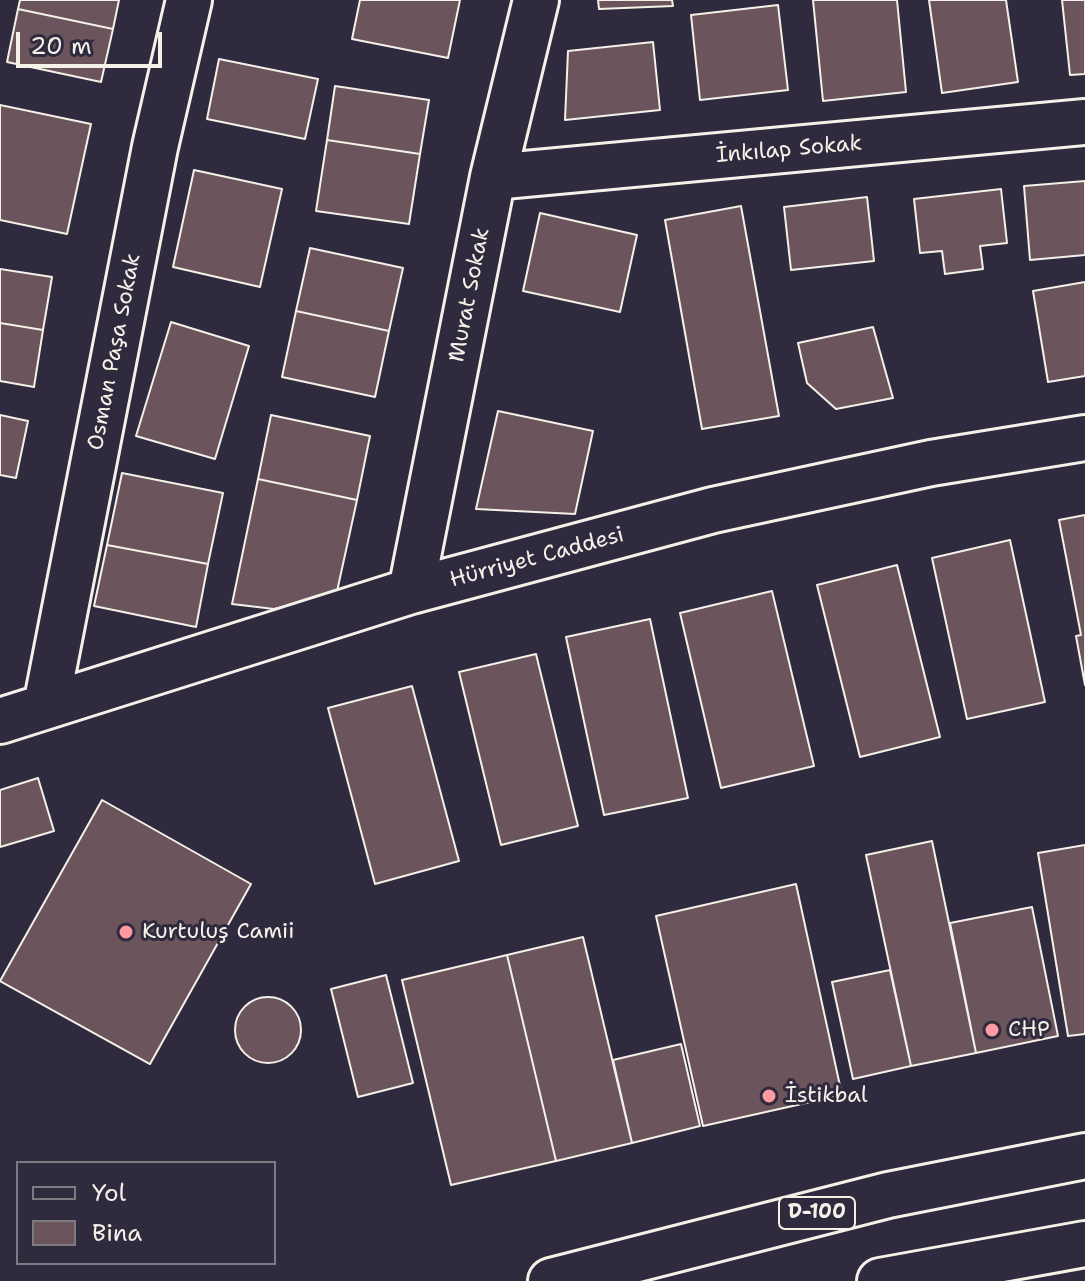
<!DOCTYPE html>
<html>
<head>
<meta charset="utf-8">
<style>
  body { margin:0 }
  #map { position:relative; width:1085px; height:1281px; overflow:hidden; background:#2f2a3d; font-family:"Shantell Sans",sans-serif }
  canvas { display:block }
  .legend { position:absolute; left:16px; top:1161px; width:260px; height:104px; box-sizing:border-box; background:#2f2a3d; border:2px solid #7e7a81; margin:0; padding:10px 14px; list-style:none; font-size:24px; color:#f4f1e8 }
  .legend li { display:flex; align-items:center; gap:16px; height:40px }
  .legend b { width:40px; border:2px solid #7e7a81 }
  .scale { position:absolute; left:16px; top:32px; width:146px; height:36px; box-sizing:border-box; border:4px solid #f4f1e8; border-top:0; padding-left:10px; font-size:24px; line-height:28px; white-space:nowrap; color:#f4f1e8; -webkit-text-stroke:6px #2f2a3d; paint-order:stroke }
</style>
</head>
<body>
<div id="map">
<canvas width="1085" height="1281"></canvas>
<ul class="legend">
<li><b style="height:10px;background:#2f2a3d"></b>Yol</li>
<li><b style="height:22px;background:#6b545b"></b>Bina</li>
</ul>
<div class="scale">20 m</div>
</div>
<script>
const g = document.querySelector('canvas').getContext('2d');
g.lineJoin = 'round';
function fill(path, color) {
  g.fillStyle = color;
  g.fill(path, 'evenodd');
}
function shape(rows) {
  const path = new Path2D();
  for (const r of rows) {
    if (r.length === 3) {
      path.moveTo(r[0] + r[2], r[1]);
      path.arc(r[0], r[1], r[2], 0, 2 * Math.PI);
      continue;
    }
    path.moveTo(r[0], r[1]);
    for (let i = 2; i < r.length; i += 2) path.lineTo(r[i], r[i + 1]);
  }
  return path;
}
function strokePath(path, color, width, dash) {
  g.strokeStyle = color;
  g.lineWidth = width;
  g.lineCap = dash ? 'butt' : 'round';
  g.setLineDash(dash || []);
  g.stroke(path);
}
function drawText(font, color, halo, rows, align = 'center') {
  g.font = font + ' "Shantell Sans",sans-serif';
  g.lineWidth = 6;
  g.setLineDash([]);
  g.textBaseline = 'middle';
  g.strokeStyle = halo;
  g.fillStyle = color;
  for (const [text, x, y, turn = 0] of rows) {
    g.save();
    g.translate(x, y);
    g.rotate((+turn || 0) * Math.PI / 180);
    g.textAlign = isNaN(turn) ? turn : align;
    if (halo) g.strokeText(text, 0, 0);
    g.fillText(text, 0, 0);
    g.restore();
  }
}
const building = shape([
  [20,0,119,0,113,29,18,9,20,0],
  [360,0,460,0,448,58,352,39,360,0],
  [598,0,672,0,673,6,599,9,598,0],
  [813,0,897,0,906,92,823,101,813,0],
  [929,0,1006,0,1018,82,942,93,929,0],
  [1062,0,1085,0,1085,74,1070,75,1062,0],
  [778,5,788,90,700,100,691,15,778,5],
  [18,9,113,29,101,82,7,62,18,9],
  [653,42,660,110,565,120,568,51,653,42],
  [219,59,318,79,305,139,207,119,219,59],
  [335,86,429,100,420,154,327,140,335,86],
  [0,105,91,124,67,234,0,220,0,105],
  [327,140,420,154,409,224,316,211,327,140],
  [194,170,282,189,260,287,173,267,194,170],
  [1085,181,1085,255,1030,260,1024,186,1085,181],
  [1001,189,1007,243,980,246,983,269,945,274,942,251,920,253,914,199,1001,189],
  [867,197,874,261,791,270,784,207,867,197],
  [741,206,779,416,702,429,665,220,741,206],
  [540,213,637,235,620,312,523,291,540,213],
  [310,248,403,268,389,331,296,311,310,248],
  [0,269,52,277,43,330,0,323,0,269],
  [1085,282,1085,376,1048,382,1033,291,1085,282],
  [296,311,389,331,375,397,282,377,296,311],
  [171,322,249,346,215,459,136,436,171,322],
  [0,323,43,330,34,387,0,381,0,323],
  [873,327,893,398,836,409,807,383,798,343,873,327],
  [498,411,593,431,575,514,476,509,498,411],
  [0,415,28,421,16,478,0,475,0,415],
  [271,415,370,436,357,500,258,479,271,415],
  [122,473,223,493,208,564,107,545,122,473],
  [258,479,357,500,336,596,274,609,232,604,258,479],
  [1085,515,1085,685,1076,636,1081,635,1059,520,1085,515],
  [1010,540,1045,702,967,719,932,558,1010,540],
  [107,545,208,564,196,627,94,606,107,545],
  [897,565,940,737,860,757,817,585,897,565],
  [772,591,814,766,721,788,680,613,772,591],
  [650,619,688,798,604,815,566,637,650,619],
  [536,654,578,826,501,845,459,672,536,654],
  [412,686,459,861,375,884,328,708,412,686],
  [38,778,54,831,0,847,0,790,38,778],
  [102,800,251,884,150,1064,0,981,102,800],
  [932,841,976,1053,911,1066,866,855,932,841],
  [1085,845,1085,1034,1068,1036,1038,853,1085,845],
  [796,884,842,1095,703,1126,656,916,796,884],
  [1032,907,1058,1036,976,1053,950,923,1032,907],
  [583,937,632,1143,556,1161,507,955,583,937],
  [507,955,556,1161,451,1185,402,980,507,955],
  [890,970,911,1066,853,1079,832,982,890,970],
  [386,975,413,1083,358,1097,331,989,386,975],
  [268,1030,33],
  [681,1044,700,1126,632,1143,613,1060,681,1044]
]);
fill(building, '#6b545b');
strokePath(building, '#f4f1e8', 2);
const minor = shape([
  [493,177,1085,122],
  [411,591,493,177,536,0],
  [46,706,155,147,189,0],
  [0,721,411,591,713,510,931,463,1085,438]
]);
const highway = shape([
  [551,1281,888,1195,1085,1156],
  [880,1281,1085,1244]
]);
strokePath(minor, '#f4f1e8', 50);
strokePath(highway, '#f4f1e8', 50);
strokePath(minor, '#2f2a3d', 44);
strokePath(highway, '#2f2a3d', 44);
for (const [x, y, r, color] of [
  [126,932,8,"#ff9aa2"],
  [992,1030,8,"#ff9aa2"],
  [769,1096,8,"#ff9aa2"]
]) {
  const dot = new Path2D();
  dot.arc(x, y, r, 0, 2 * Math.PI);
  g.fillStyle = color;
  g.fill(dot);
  strokePath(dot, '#2f2a3d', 3);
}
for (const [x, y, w] of [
  [817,1213,76]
]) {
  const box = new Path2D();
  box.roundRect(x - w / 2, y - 16, w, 32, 6);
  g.fillStyle = '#2f2a3d';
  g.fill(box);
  strokePath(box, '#f4f1e8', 2);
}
drawText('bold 20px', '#f4f1e8', null, [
  ["D-100",817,1213]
]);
drawText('22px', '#f4f1e8', '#2f2a3d', [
  ["İnkılap Sokak",789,150,-5],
  ["Murat Sokak",470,295,-79],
  ["Osman Paşa Sokak",115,352,-79],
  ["Hürriyet Caddesi",537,558,-15]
]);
drawText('22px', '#f4f1e8', '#2f2a3d', [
  ["Kurtuluş Camii",142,932],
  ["CHP",1008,1030],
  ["İstikbal",785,1096]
], 'left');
</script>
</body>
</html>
